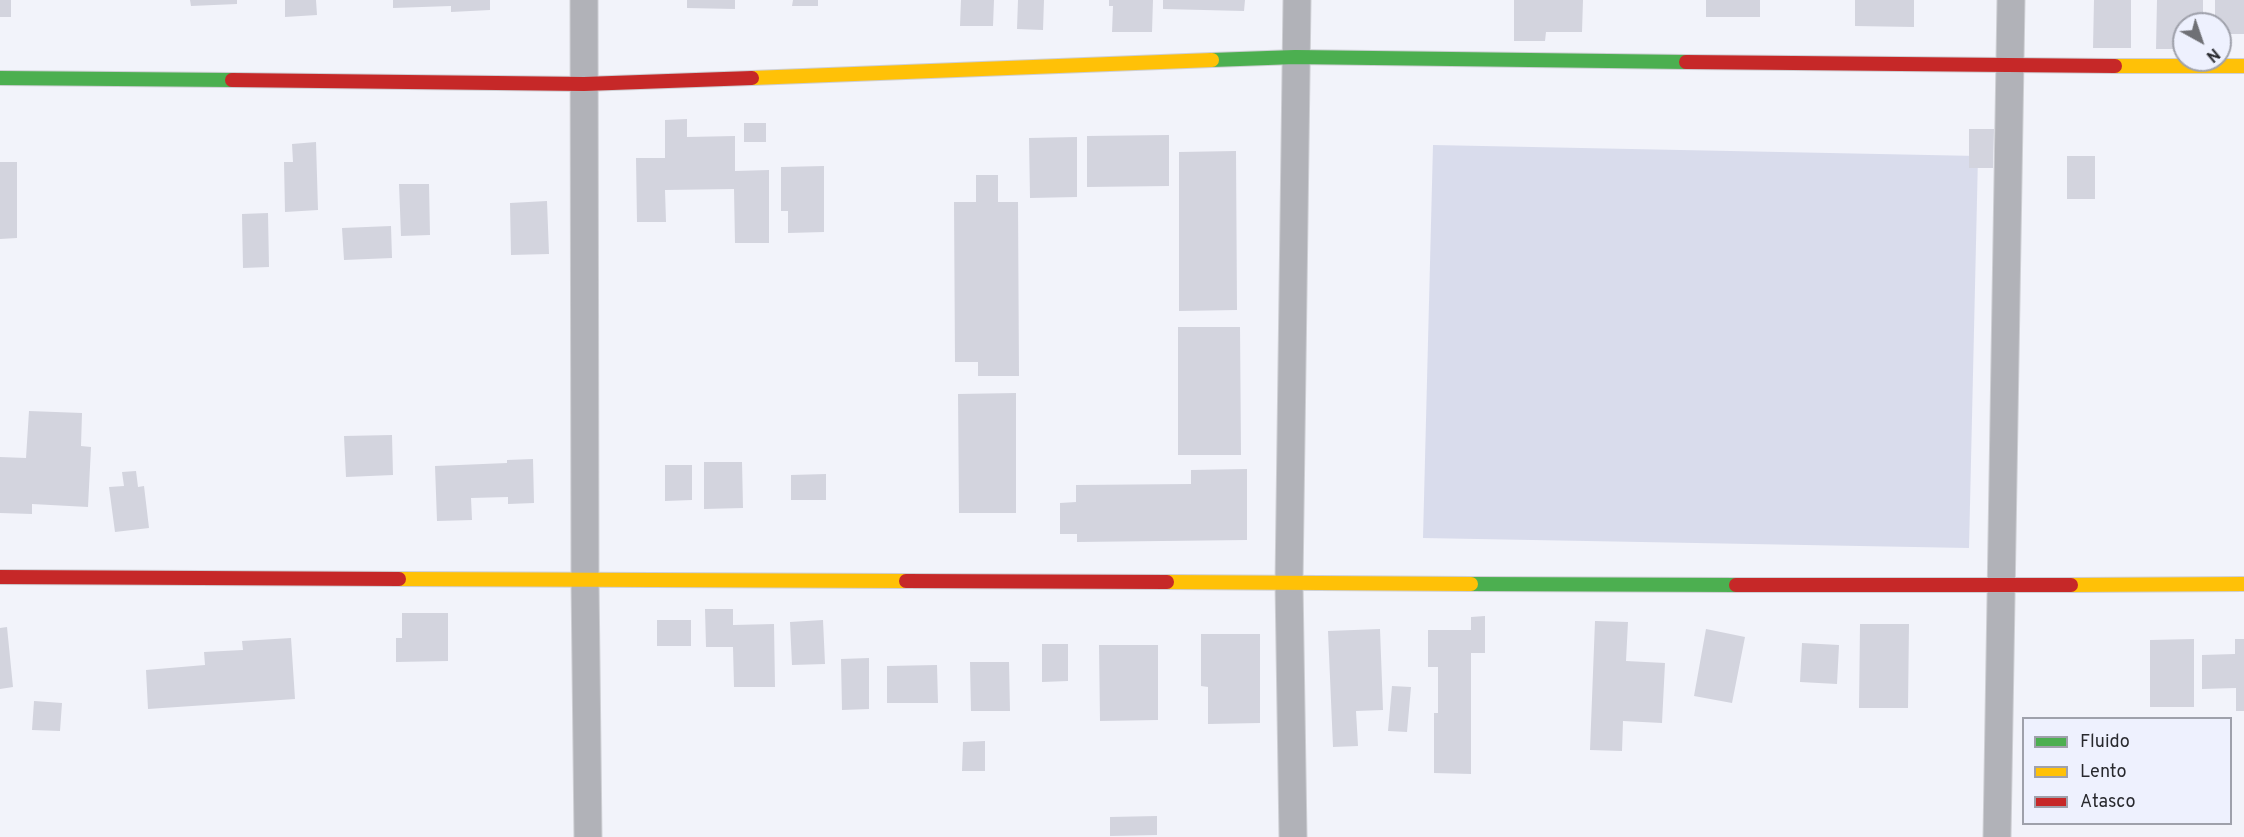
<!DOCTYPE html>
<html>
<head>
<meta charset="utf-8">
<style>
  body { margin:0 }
  #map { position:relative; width:2244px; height:837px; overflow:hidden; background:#f2f3fa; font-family:Overpass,sans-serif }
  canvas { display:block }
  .legend { position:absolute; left:2022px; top:717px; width:210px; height:108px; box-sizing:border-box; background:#eef1fe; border:2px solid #9fa1ab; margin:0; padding:8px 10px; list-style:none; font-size:18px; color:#28292e }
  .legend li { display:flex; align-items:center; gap:12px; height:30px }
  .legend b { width:30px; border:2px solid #9fa1ab }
  .north { position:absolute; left:2172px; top:12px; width:60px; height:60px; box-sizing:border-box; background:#eef1fe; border:2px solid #9fa1ab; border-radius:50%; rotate:140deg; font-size:16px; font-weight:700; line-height:24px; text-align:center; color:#28292e }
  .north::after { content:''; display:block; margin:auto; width:21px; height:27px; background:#6f7075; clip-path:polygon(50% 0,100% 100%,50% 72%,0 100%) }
</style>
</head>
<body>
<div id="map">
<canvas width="2244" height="837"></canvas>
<ul class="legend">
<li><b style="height:8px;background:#4caf50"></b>Fluido</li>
<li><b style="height:8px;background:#ffc107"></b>Lento</li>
<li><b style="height:8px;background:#c62828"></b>Atasco</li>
</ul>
<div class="north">N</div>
</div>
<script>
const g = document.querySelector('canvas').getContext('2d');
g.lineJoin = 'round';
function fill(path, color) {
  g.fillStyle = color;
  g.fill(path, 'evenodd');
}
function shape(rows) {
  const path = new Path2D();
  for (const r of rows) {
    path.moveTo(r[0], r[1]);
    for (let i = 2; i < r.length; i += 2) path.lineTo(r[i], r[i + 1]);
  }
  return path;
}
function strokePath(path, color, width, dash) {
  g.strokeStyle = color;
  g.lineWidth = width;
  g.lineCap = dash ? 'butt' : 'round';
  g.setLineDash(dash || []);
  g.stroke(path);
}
fill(shape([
  [1433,145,1978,156,1969,548,1423,538]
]), '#d9dcec');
fill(shape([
  [0,0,11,0,11,17,0,17],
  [190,0,237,0,237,4,191,6],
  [285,0,316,0,317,15,285,17],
  [393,0,490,0,490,10,451,12,451,6,393,8],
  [687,0,735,0,735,9,687,8],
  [793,0,818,0,818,6,792,6],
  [961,0,994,0,993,26,960,26],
  [1018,0,1044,0,1043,30,1017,29],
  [1109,0,1153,0,1152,32,1112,32,1113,6,1109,6],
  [1163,0,1245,0,1244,11,1163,9],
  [1514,0,1583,0,1582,32,1546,32,1545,41,1514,41],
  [1706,0,1760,0,1760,17,1706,17],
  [1855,0,1914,0,1914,27,1855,26],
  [2094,0,2131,0,2131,48,2093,48],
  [2157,0,2203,0,2203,24,2184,24,2184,49,2156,49],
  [2215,0,2244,0,2244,34,2220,34,2220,24,2215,24],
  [687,119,687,137,735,136,735,171,769,170,769,243,735,243,734,189,665,190,666,222,637,222,636,158,665,158,665,120],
  [744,123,766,123,766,142,744,142],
  [1969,129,1994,129,1993,168,1969,168],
  [1169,135,1169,186,1087,187,1087,136],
  [1077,137,1077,197,1030,198,1029,138],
  [316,142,318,210,285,212,284,162,293,162,292,144],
  [1236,151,1237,310,1179,311,1179,152],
  [2067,156,2095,156,2095,199,2067,199],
  [0,162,17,162,17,238,0,239],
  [824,166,824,232,788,233,788,211,781,211,781,167],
  [976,175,998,175,998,202,1018,202,1019,376,978,376,978,362,955,362,954,202,976,202],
  [399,184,429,184,430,235,401,236],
  [547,201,549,254,511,255,510,203],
  [268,213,269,267,243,268,242,214],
  [391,226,392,258,344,260,342,228],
  [1178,327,1240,327,1241,455,1178,455],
  [1016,393,1016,513,959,513,958,394],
  [29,411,82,413,81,446,91,447,88,507,32,504,32,514,0,513,0,457,26,458],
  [392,435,393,475,346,477,344,436],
  [533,459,534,503,508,504,508,497,471,498,472,520,437,521,435,466,507,463,507,460],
  [704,462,742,462,743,508,704,509],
  [665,465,692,465,692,500,665,501],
  [1247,469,1247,540,1077,542,1077,534,1060,534,1060,503,1076,502,1076,485,1191,484,1191,470],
  [136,471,138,487,144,486,149,528,115,532,109,487,124,486,122,472],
  [826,474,826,500,791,500,791,475],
  [705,609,733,609,733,625,774,624,775,687,734,687,733,647,706,647],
  [402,613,448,613,448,661,396,662,396,638,402,638],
  [1485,616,1485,653,1471,653,1471,774,1434,773,1434,713,1438,713,1438,667,1428,667,1428,630,1471,630,1471,617],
  [657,620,691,620,691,646,657,646],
  [823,620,825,664,792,665,790,622],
  [1595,621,1628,622,1626,661,1665,663,1662,723,1623,721,1622,751,1590,750],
  [1860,624,1909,624,1908,708,1859,708],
  [7,627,13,687,0,689,0,628],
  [1380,629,1383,710,1356,711,1358,746,1333,747,1328,631],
  [1706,629,1745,637,1732,703,1694,696],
  [1201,634,1260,634,1260,723,1208,724,1208,687,1201,686],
  [291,638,295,699,148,709,146,670,205,665,204,652,243,650,242,641],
  [2194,639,2194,707,2150,707,2150,640],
  [2235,639,2244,639,2244,711,2236,711,2236,688,2202,689,2202,655,2235,654],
  [1802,643,1839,645,1837,684,1800,682],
  [1042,644,1068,644,1068,681,1042,682],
  [1099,645,1158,645,1158,720,1100,721],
  [869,658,869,709,842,710,841,659],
  [970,662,1009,662,1010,711,971,711],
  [937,665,938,703,887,703,887,666],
  [1392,686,1411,687,1407,732,1388,731],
  [34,701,62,703,60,731,32,730],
  [985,741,985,771,962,771,963,742],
  [1157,816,1157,835,1110,836,1110,817]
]), '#d3d4de');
const street = shape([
  [584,0,585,580,588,837],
  [1293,837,1289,583,1297,0],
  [1997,837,2011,0]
]);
const fast = shape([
  [1212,60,1295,57,1686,62],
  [0,78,232,80],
  [1471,584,1736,585]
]);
const slow = shape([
  [2115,66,2244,66],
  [752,78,1212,60],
  [399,579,906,581],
  [1167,582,1471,584],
  [2071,585,2244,584]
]);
const jam = shape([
  [1686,62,2115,66],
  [232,80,584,84,752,78],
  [0,577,399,579],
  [906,581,1167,582],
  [1736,585,2071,585]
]);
strokePath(street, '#cecfd4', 29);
strokePath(fast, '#cecfd4', 16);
strokePath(slow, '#cecfd4', 16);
strokePath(jam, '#cecfd4', 16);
strokePath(street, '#b1b2b8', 27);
strokePath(fast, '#4caf50', 14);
strokePath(slow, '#ffc107', 14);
strokePath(jam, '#c62828', 14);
</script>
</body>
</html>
